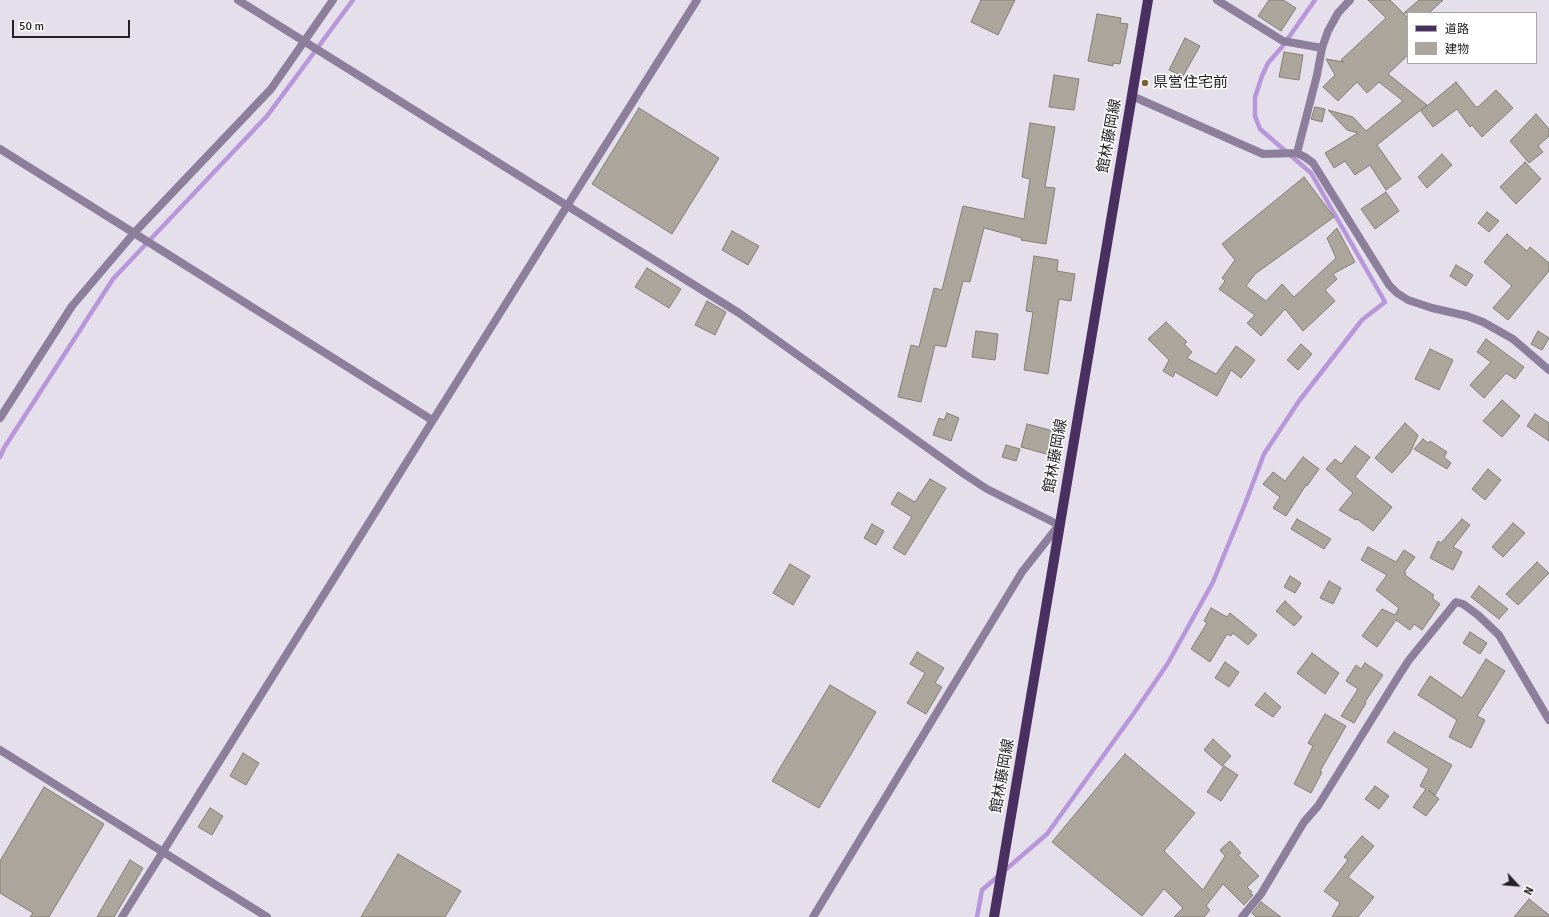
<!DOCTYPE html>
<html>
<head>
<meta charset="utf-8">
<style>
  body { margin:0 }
  #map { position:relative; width:1549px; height:917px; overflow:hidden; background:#e5dfeb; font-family:Signika,"Noto Sans JP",sans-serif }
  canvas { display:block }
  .legend { position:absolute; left:1407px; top:12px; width:130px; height:52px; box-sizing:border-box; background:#fff; border:1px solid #a7a6a8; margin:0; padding:5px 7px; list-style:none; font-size:12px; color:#232125 }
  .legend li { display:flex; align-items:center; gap:8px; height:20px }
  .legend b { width:20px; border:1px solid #a7a6a8 }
  .north { position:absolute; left:1497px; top:865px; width:40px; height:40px; -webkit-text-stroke:3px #fff; paint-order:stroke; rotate:116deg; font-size:11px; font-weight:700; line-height:16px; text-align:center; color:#232125 }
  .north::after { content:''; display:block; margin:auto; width:14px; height:18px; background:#232125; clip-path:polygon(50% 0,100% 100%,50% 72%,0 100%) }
  .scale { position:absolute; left:12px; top:20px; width:118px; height:18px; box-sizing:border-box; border:2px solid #232125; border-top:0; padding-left:5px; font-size:12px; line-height:14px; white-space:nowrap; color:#232125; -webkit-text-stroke:3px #fff; paint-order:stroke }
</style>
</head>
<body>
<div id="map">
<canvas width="1549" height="917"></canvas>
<ul class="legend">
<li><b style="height:5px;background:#493060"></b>道路</li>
<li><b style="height:11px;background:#aba59b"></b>建物</li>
</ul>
<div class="north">N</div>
<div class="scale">50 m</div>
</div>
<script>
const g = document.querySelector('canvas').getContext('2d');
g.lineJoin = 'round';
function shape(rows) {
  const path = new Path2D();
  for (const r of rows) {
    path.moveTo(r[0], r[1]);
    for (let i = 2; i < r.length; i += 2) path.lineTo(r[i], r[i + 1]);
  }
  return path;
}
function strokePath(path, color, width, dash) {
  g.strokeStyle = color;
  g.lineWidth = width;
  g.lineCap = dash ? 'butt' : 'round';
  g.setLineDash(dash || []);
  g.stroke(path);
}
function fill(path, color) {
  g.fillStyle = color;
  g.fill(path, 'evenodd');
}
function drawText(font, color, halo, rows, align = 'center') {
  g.font = font + ' Signika,"Noto Sans JP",sans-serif';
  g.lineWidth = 3;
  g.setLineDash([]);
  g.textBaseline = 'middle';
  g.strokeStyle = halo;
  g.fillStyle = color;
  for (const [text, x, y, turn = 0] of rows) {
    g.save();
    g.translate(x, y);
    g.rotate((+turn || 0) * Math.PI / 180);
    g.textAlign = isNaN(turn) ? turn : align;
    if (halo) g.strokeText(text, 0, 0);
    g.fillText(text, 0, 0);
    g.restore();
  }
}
strokePath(shape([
  [0,457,4,448,113,279,267,116,353,0],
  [977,917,982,890,1047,834,1134,713,1168,663,1213,582,1245,504,1264,454,1299,401,1362,320,1385,302,1311,173,1260,129,1255,116,1255,97,1262,76,1268,63,1282,47,1315,0]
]), '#b796d9', 4.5);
const building = shape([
  [981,0,1015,0,998,35,971,22,981,0],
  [1269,0,1283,0,1296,8,1281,31,1258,16,1269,0],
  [1368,0,1390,0,1408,18,1408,55,1388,74,1427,105,1377,145,1401,179,1386,190,1370,165,1355,175,1345,161,1334,168,1325,153,1358,133,1347,130,1328,110,1353,117,1366,131,1403,101,1379,82,1367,93,1357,82,1338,101,1323,87,1335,75,1326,59,1344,62,1341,60,1386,18,1368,0],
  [1419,0,1443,0,1429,13,1404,13,1419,0],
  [1097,14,1121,18,1120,23,1128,24,1120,64,1113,63,1113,66,1088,61,1097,14],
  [1185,38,1200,46,1183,76,1169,70,1185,38],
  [1284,52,1303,55,1299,80,1279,77,1284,52],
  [1054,75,1079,79,1074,110,1049,107,1054,75],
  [1456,82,1476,107,1478,107,1496,90,1513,108,1482,137,1472,125,1470,127,1457,109,1433,127,1421,111,1456,82],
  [1315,107,1325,109,1322,122,1311,119,1315,107],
  [639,108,719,158,672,234,592,184,639,108],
  [1536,114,1549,129,1549,136,1538,146,1543,152,1529,163,1510,141,1536,114],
  [1030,123,1055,127,1045,187,1055,188,1046,244,1021,240,1022,238,984,228,970,282,963,281,946,347,935,345,921,402,898,397,911,345,919,347,934,288,942,290,963,206,1024,219,1030,179,1022,177,1030,123],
  [1442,154,1452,165,1427,188,1418,177,1442,154],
  [1525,162,1541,179,1516,204,1500,187,1525,162],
  [1304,177,1334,217,1255,274,1246,286,1266,301,1282,284,1294,297,1336,258,1327,238,1337,228,1355,262,1333,274,1337,279,1325,290,1335,301,1303,331,1285,309,1261,336,1247,323,1255,315,1219,289,1225,281,1222,278,1235,260,1222,244,1304,177],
  [1386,192,1399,211,1375,229,1361,209,1386,192],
  [1487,212,1499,221,1489,232,1478,223,1487,212],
  [732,231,759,246,748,265,722,250,732,231],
  [1507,234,1527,251,1530,247,1549,263,1549,271,1508,320,1493,308,1512,286,1484,262,1507,234],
  [1034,256,1058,260,1057,271,1075,274,1071,301,1059,299,1048,374,1024,370,1033,312,1026,311,1034,256],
  [1456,265,1473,275,1466,286,1450,276,1456,265],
  [647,268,681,289,669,308,635,287,647,268],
  [707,301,726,312,715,335,695,325,707,301],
  [1166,322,1187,342,1184,344,1192,352,1187,358,1216,374,1236,346,1255,360,1241,378,1231,370,1217,396,1175,372,1173,377,1163,371,1169,360,1148,339,1166,322],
  [976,331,998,334,995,360,972,357,976,331],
  [1538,331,1549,338,1542,350,1531,344,1538,331],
  [1486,339,1524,367,1515,379,1506,373,1484,398,1470,385,1491,362,1477,352,1486,339],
  [1301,344,1312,354,1298,370,1287,360,1301,344],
  [1430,349,1453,360,1439,390,1415,379,1430,349],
  [1502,400,1520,416,1502,437,1483,421,1502,400],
  [947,413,959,418,951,441,933,435,939,418,944,420,947,413],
  [1535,414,1549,423,1549,441,1527,426,1535,414],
  [1405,423,1418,435,1410,453,1392,473,1375,458,1405,423],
  [1027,424,1057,432,1050,455,1021,447,1027,424],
  [1423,439,1428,443,1430,441,1447,452,1444,457,1451,463,1447,469,1414,449,1423,439],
  [1006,445,1020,449,1016,461,1002,457,1006,445],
  [1355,446,1370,457,1355,477,1392,507,1373,531,1357,519,1356,520,1339,510,1353,493,1326,469,1335,459,1341,464,1355,446],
  [1303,457,1319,469,1307,486,1306,485,1286,516,1273,508,1280,497,1263,484,1273,472,1285,481,1303,457],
  [1488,469,1501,480,1485,500,1472,489,1488,469],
  [930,479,946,488,905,555,893,548,912,517,891,504,898,492,915,502,930,479],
  [1297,519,1331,539,1324,549,1291,529,1297,519],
  [1462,519,1470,525,1453,547,1462,552,1453,570,1430,558,1438,541,1441,543,1462,519],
  [1513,523,1525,533,1503,557,1492,547,1513,523],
  [872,524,884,531,876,545,864,538,872,524],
  [1368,547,1396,562,1404,550,1415,557,1404,572,1406,573,1405,575,1434,595,1432,598,1440,604,1422,630,1414,624,1410,630,1396,620,1377,647,1362,636,1382,609,1395,615,1399,608,1376,590,1387,575,1361,560,1368,547],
  [1537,562,1549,573,1518,605,1506,594,1537,562],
  [790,564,810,576,793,605,773,593,790,564],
  [1290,576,1301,583,1295,593,1284,587,1290,576],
  [1329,581,1341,588,1333,604,1320,598,1329,581],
  [1479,586,1508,609,1499,619,1471,597,1479,586],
  [1285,601,1302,617,1294,626,1276,611,1285,601],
  [1211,608,1227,617,1230,613,1257,635,1248,645,1233,633,1231,636,1227,634,1210,662,1191,649,1207,623,1204,621,1211,608],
  [1470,632,1487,643,1480,654,1463,643,1470,632],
  [917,652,944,668,935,683,942,687,926,714,907,703,925,673,910,664,917,652],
  [1312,653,1339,673,1325,694,1297,673,1312,653],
  [1486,659,1505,671,1477,716,1485,720,1471,748,1449,737,1457,720,1418,695,1430,676,1462,698,1486,659],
  [1225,662,1239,672,1229,687,1215,678,1225,662],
  [1365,663,1383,675,1365,702,1366,703,1354,723,1341,716,1358,689,1346,681,1356,665,1361,669,1365,663],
  [830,685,876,712,819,808,772,781,830,685],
  [1265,693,1281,707,1273,717,1255,705,1265,693],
  [1325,714,1346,726,1320,771,1322,772,1311,793,1294,784,1313,746,1308,743,1325,714],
  [1394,732,1452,765,1435,795,1428,790,1439,799,1426,816,1413,807,1426,789,1420,786,1429,769,1387,742,1394,732],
  [1213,739,1231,756,1222,766,1204,750,1213,739],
  [243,753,259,763,246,785,230,776,243,753],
  [1125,754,1195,813,1164,851,1203,890,1225,856,1220,850,1230,841,1241,853,1238,855,1259,876,1247,887,1252,892,1250,894,1253,895,1244,905,1223,884,1206,906,1210,910,1204,917,1174,917,1183,908,1164,889,1142,916,1052,842,1125,754],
  [1224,766,1238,775,1221,801,1207,792,1224,766],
  [1375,786,1389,796,1379,809,1365,799,1375,786],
  [44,787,104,824,49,917,30,917,33,913,0,893,0,861,44,787],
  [210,808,223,816,212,835,198,827,210,808],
  [1362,836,1374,846,1348,877,1374,897,1358,917,1332,917,1340,903,1324,891,1348,860,1344,857,1362,836],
  [398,854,461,891,445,917,361,917,398,854],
  [130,860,143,868,114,917,97,917,130,860],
  [1529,899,1549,915,1549,917,1514,917,1529,899],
  [1261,902,1281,917,1256,917,1252,913,1261,902]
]);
fill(building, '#aba59b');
strokePath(building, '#847e74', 1);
strokePath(shape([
  [238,0,739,313,964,474,987,489,1059,525,1022,572,813,917],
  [1217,0,1283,41,1322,48],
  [1132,96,1263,154,1297,153,1305,157,1313,163,1389,285,1397,293,1408,300,1432,308,1467,316,1483,322,1513,339,1549,370],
  [0,149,432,420],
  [1297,153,1317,75,1322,48,1328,31,1338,13,1350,0],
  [0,418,72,306,134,233,271,89,333,0],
  [0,750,267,917],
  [122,917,567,206,697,0],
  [1242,917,1261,894,1304,822,1318,806,1398,677,1409,660,1456,602,1463,604,1478,615,1499,635,1549,720]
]), '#8d7f9c', 8);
strokePath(shape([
  [994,917,1148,0]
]), '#493060', 10);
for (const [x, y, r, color] of [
  [1145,83,4,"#7b6233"]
]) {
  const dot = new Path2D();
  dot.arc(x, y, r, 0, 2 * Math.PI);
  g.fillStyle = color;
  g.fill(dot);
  strokePath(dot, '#fff', 1.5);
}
drawText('15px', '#232125', '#fff', [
  ["県営住宅前",1153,83]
], 'left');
drawText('15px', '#232125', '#fff', [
  ["館林藤岡線",1110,136,-80],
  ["館林藤岡線",1056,456,-80],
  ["館林藤岡線",1003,776,-80]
]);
</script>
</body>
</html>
